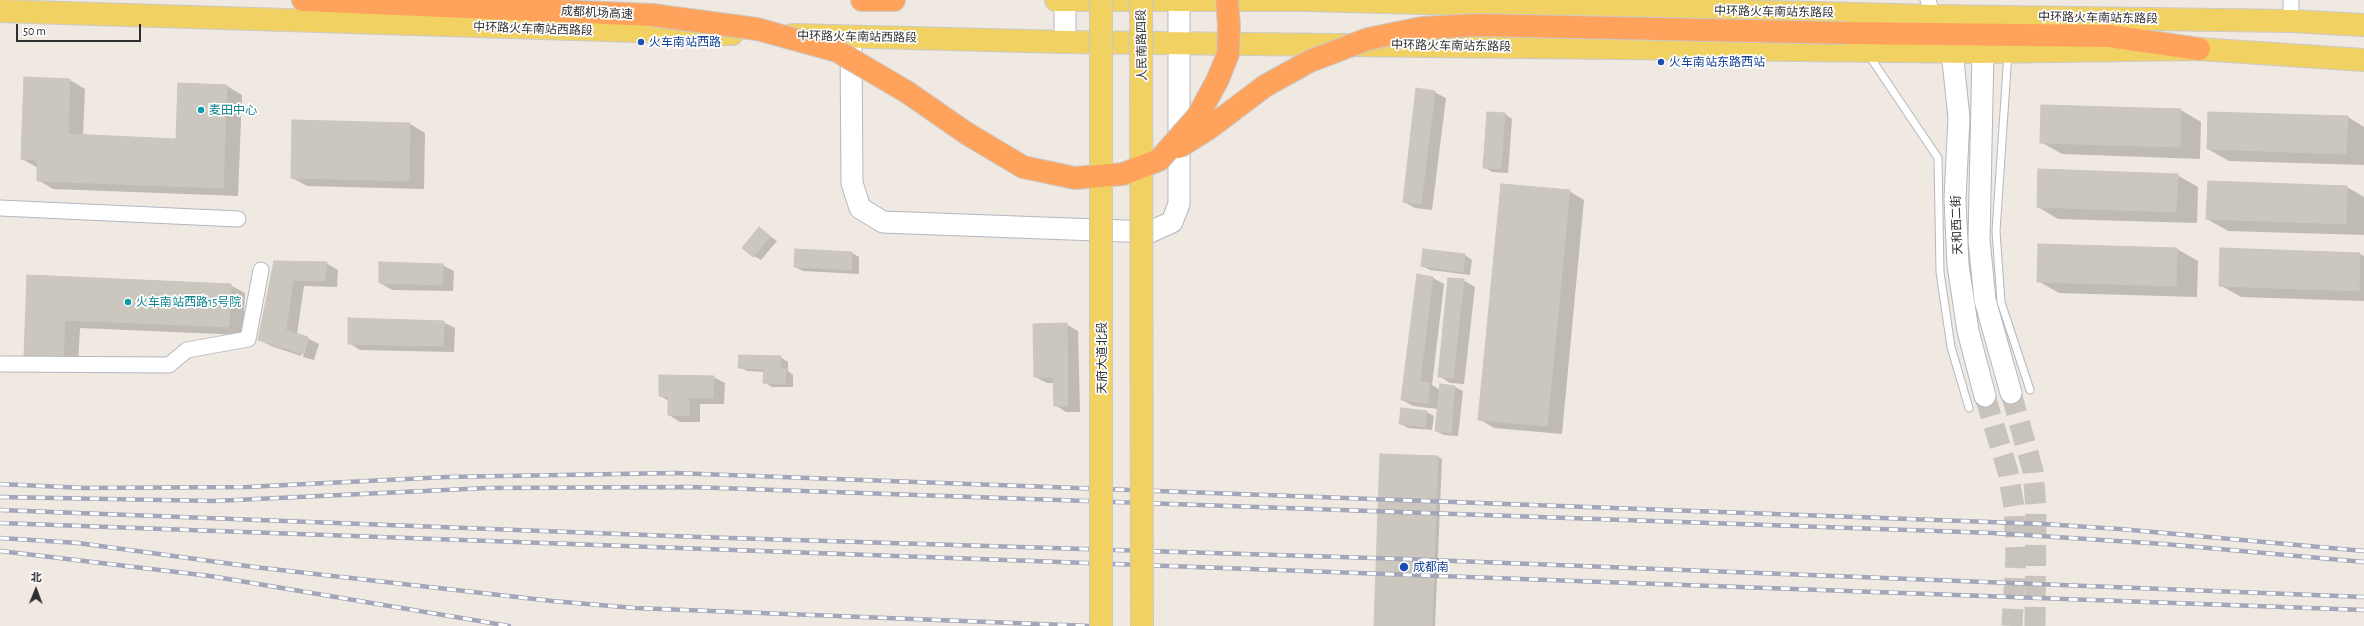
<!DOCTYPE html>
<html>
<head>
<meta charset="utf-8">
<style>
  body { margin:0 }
  #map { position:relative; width:2364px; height:626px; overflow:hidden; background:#efe9e1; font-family:"Alegreya Sans","Noto Sans SC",sans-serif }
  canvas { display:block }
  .north { position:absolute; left:16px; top:570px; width:40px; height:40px; -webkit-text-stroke:3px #fff; paint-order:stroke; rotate:1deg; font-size:11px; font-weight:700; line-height:16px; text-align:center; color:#2e2e2e }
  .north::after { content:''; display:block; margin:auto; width:14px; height:18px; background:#2e2e2e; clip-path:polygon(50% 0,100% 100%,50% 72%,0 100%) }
  .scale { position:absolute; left:16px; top:24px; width:125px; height:18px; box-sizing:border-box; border:2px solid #2e2e2e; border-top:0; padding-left:5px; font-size:12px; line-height:14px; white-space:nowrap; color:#2e2e2e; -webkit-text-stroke:3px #fff; paint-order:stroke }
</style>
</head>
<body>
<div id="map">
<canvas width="2364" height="626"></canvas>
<div class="north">北</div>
<div class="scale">50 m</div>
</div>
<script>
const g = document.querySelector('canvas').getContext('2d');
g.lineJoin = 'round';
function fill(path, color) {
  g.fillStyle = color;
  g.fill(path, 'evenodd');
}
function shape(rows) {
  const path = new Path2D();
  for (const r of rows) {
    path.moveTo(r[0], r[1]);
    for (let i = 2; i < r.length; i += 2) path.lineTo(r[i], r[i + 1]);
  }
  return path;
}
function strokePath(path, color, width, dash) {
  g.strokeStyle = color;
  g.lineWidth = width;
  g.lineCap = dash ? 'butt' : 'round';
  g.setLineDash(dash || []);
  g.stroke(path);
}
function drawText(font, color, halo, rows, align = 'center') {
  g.font = font + ' "Alegreya Sans","Noto Sans SC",sans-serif';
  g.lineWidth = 3.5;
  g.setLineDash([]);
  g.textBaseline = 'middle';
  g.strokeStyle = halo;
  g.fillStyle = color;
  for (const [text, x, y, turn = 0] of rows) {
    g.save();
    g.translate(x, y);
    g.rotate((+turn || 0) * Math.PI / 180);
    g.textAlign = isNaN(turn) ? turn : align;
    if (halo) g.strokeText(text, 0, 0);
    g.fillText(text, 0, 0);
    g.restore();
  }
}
fill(shape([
  [70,80,85,89,83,136,177,140,227,86,242,95,238,196,53,189,38,180,38,168,22,159],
  [1434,92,1446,98,1432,210,1415,208,1404,202],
  [2181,110,2201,122,2200,159,2062,154,2041,142],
  [1505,114,1512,119,1508,173,1492,172,1484,167],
  [2348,117,2364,127,2364,165,2229,161,2208,149],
  [293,121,410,124,425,133,424,189,307,186,292,178],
  [2177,175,2198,187,2197,223,2058,219,2038,207],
  [2347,187,2364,197,2364,235,2228,231,2207,219],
  [1569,191,1584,200,1562,434,1494,428,1479,419],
  [760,229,777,241,761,260,754,256],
  [2039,245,2177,249,2198,261,2197,297,2059,293,2038,281],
  [1424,250,1465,255,1472,260,1470,275,1430,270,1422,266],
  [852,253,859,257,859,274,803,271,795,267],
  [2360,254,2364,256,2364,301,2241,297,2220,285],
  [275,262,326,263,338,270,337,287,304,286,297,334,307,338,319,344,314,360,303,357,308,339,306,339,301,356,271,346,259,340],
  [442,265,454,271,453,291,392,290,380,283],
  [28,276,230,285,245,293,243,335,80,328,78,366,40,365],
  [1433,278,1444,284,1432,385,1440,390,1455,387,1463,391,1458,436,1444,435,1436,431,1438,409,1413,406,1402,400],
  [1463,280,1475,287,1464,384,1450,383,1439,376],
  [443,322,455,328,454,352,360,350,349,343],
  [1066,324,1078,331,1080,412,1066,412,1055,405,1054,383,1047,383,1035,377],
  [780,357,788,362,788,371,793,375,793,387,772,387,764,382,764,372,747,371,739,367],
  [713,377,725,383,724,404,700,404,700,422,680,422,669,415,669,401,660,396],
  [1426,412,1434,416,1432,430,1408,428,1400,423],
  [1381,455,1438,457,1442,459,1435,626,1375,626]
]), '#0003');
const building = shape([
  [24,77,70,79,68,134,176,139,178,83,227,85,223,188,37,181,37,160,21,159,24,77],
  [1416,88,1435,91,1421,204,1403,202,1416,88],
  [2041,105,2181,109,2180,147,2040,143,2041,105],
  [1487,112,1505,113,1501,169,1483,168,1487,112],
  [2208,112,2348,116,2346,154,2207,149,2208,112],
  [292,120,410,123,409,181,291,178,292,120],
  [2038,169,2178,174,2176,212,2037,207,2038,169],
  [2208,181,2347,186,2346,224,2206,219,2208,181],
  [1501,184,1570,190,1547,426,1478,420,1501,184],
  [759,227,770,236,753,257,742,248,759,227],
  [2038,244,2177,248,2176,286,2037,282,2038,244],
  [2220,248,2360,253,2359,291,2219,286,2220,248],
  [795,249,852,252,851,270,794,267,795,249],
  [1423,249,1465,254,1463,272,1421,266,1423,249],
  [274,261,327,262,325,281,293,280,286,330,308,337,303,354,258,340,274,261],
  [379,262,443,264,442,285,379,283,379,262],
  [1417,274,1433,277,1420,382,1430,383,1428,403,1401,400,1417,274],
  [27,275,231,284,229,327,65,320,63,358,24,357,27,275],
  [1448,278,1464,279,1453,378,1438,377,1448,278],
  [348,318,444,321,443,346,348,344,348,318],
  [1067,323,1068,406,1054,406,1053,377,1034,377,1033,324,1067,323],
  [739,355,781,356,780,369,786,369,785,384,763,383,764,369,738,368,739,355],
  [659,375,714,376,713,398,689,398,689,416,668,415,668,397,659,396,659,375],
  [1440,384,1455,386,1451,433,1435,431,1440,384],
  [1401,408,1427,411,1425,427,1399,424,1401,408],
  [1380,454,1438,456,1432,626,1374,626,1380,454]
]);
fill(building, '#cbc7bf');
strokePath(building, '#cbc5ba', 1);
strokePath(shape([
  [2011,393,2033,471,2036,509,2035,626],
  [1985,396,2008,472,2014,507,2016,556,2012,626]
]), '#c8c4bd', 21, [21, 10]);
const lane = shape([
  [2008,53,1996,231,2001,302,2030,390],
  [1868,54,1938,158,1940,272,1951,347,1969,408]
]);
const street = shape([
  [1928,0,1933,16],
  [2291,0,2291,21],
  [0,208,238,219],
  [0,364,169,365,187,350,248,339,261,270]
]);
const secondary = shape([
  [1065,0,1065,42],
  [851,43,852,183,860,208,883,222,1150,232,1172,222,1179,204,1179,0],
  [1952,51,1959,118,1955,199,1958,265,1968,331,1985,396],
  [1983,52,1979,240,1985,300,2011,393]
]);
const primary = shape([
  [1056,0,1306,0,1933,16,2291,21,2364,25],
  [0,11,732,34],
  [793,35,1065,42,1983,52,2199,49,2364,60]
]);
const highway = shape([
  [303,0,652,15],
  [862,0,894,0],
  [1847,33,2109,36,2199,49]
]);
strokePath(lane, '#b4b7c1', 9);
strokePath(street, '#b4b7c1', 17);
strokePath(secondary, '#b4b7c1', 23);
strokePath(primary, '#c9c9c9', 24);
strokePath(highway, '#c9c9c9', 24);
strokePath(lane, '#fff', 7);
strokePath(street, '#fff', 15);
strokePath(secondary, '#fff', 21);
strokePath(primary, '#f2d163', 22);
strokePath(highway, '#ffa35c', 22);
const rail = shape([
  [0,484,84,488,247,487,447,477,674,473,2043,524,2120,529,2364,551],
  [0,497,215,501,487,488,690,487,1993,533,2164,544,2364,562],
  [0,510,698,537,1405,559,2364,597],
  [0,523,2364,610],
  [0,538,78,543,254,567,552,601,635,608,1089,626],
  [0,551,210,576,509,626]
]);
strokePath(rail, '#a3a6b8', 4.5);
strokePath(rail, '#fff', 3, [9]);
const primaryBridge = shape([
  [1141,0,1142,626],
  [1101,626,1101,0]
]);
const highwayBridge = shape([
  [652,15,757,29,837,51,907,92,966,133,1023,167,1075,178,1123,174,1159,160,1198,116,1218,79,1228,54,1229,25,1227,0],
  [1179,147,1208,129,1265,86,1310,61,1368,39,1422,28,1476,25,1847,33]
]);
strokePath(primaryBridge, '#c9c9c9', 24, []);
strokePath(highwayBridge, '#c9c9c9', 24, []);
strokePath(primaryBridge, '#f2d163', 22);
strokePath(highwayBridge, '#ffa35c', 22);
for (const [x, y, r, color] of [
  [641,42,4,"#1a4fb4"],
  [1661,62,4,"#1a4fb4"],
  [201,110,4,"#0f9aa8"],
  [128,302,4,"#0f9aa8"],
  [1404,567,5,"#1a4fb4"]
]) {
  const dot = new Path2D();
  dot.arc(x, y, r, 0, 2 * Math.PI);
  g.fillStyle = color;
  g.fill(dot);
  strokePath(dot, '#fff', 1.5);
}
drawText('12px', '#2e2e2e', '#fff', [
  ["中环路火车南站东路段",1774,12,1],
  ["成都机场高速",597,13,3],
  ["中环路火车南站东路段",2098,18,1],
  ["中环路火车南站西路段",533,29,2],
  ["中环路火车南站西路段",857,37,1],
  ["人民南路四段",1142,45,-91],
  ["中环路火车南站东路段",1451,46,1],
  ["天和西二街",1957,225,-92],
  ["天府大道北段",1102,358,-90]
]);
drawText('12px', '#164399', '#fff', [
  ["火车南站西路",649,42],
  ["火车南站东路西站",1669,62],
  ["成都南",1413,567]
], 'left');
drawText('12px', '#0d838f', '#fff', [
  ["麦田中心",209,110],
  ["火车南站西路15号院",136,302]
], 'left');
</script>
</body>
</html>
